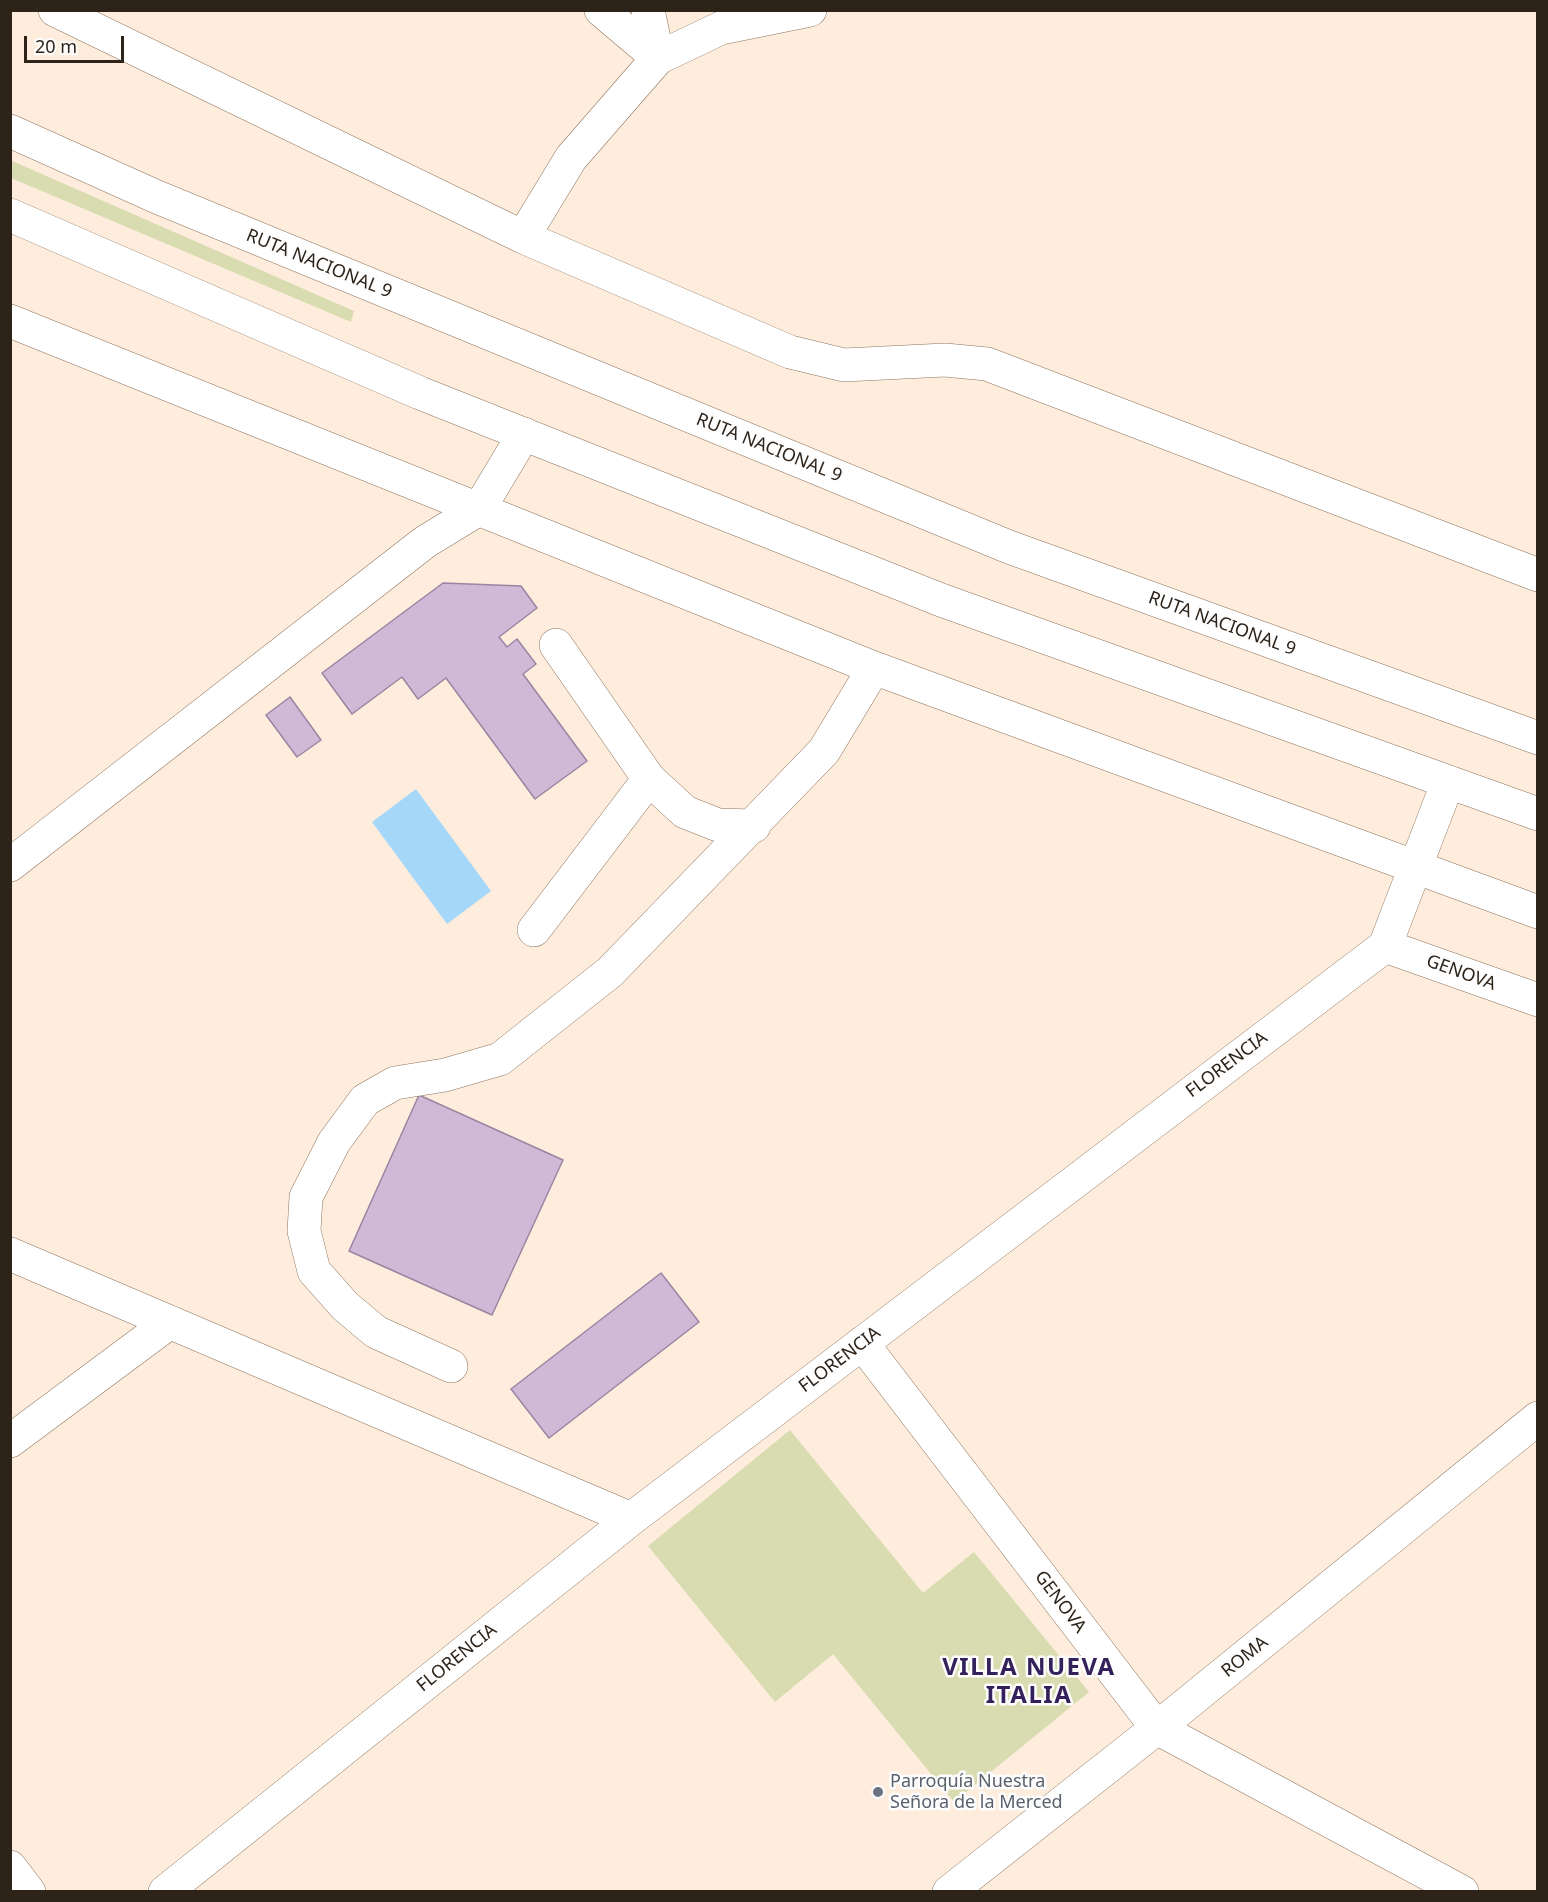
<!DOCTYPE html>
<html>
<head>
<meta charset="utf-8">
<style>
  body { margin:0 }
  #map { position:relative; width:1548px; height:1902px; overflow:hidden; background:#feecdd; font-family:"Noto Sans",sans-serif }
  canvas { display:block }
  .frame { position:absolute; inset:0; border:12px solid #2e2319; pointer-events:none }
  .scale { position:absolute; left:24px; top:36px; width:100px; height:27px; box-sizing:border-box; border:3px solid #2e2319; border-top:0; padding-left:8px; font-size:18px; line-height:21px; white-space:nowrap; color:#2e2319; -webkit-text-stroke:4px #fdfdfd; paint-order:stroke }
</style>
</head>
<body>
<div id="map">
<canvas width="1548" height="1902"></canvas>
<div class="frame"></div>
<div class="scale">20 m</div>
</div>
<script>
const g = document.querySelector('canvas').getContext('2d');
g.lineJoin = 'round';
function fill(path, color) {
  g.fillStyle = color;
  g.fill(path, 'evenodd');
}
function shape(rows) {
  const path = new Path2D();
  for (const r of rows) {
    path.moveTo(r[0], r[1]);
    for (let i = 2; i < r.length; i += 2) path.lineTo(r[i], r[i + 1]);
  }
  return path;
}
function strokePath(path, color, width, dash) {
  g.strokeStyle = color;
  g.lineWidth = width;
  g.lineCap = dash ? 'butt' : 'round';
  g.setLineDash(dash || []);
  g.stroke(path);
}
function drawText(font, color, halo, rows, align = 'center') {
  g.font = font + ' "Noto Sans",sans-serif';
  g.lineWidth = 5;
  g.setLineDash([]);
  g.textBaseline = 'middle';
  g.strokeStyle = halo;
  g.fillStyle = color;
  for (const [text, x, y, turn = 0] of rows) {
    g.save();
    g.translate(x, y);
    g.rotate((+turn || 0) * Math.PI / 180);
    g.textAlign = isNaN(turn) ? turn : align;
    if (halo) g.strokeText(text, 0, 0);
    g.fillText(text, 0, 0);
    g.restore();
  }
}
fill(shape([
  [10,160,354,311,351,322,11,178],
  [790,1430,923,1593,974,1552,1089,1692,954,1802,833,1654,775,1702,648,1546]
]), '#d8dcb0');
fill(shape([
  [416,789,491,891,447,924,372,822]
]), '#a5d8f8');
const building = shape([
  [443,583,521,586,537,608,499,637,507,647,517,639,536,664,523,674,587,761,535,799,446,678,418,699,402,677,352,714,322,673,443,583],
  [290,697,321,740,297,757,266,715,290,697],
  [419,1095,563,1160,492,1315,349,1251,419,1095],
  [661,1273,699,1322,549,1438,511,1389,661,1273]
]);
fill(building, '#cfb9d7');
strokePath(building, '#9985a1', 1.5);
const minor = shape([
  [55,10,523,237,790,352,844,365,945,360,987,364,1538,575],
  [601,10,658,58],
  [648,10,658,58],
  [523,237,571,158,658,58,721,28,810,10],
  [10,321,874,668,1538,912],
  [556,645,649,779,685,812,718,825,754,826],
  [10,865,425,542,479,509,524,434],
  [534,930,649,779],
  [1385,946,1538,1000],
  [10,1254,631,1519],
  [862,1343,1157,1728,1462,1892],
  [451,1366,376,1332,345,1306,314,1271,304,1231,306,1197,334,1142,365,1100,395,1083,445,1075,500,1059,610,972,824,751,874,668],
  [10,1441,170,1322],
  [10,1867,29,1892],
  [165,1892,631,1519,1385,946,1448,782],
  [949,1892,1157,1728,1538,1418]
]);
const highway = shape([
  [10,131,157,197,1009,547,1538,738],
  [10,215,420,393,941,600,1538,814]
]);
strokePath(minor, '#8f755e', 34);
strokePath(highway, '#8f755e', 34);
strokePath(minor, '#fff', 33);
strokePath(highway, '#fff', 33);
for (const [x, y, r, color] of [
  [878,1792,6,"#6b7280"]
]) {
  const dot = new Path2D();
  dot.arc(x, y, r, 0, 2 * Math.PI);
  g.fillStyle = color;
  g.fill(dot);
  strokePath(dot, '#fdfdfd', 2);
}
drawText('18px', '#2e2319', '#fdfdfd', [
  ["RUTA NACIONAL 9",319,264,22],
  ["RUTA NACIONAL 9",769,448,22],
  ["RUTA NACIONAL 9",1222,624,20],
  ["GENOVA",1461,973,20],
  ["FLORENCIA",1227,1065,-37],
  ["FLORENCIA",840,1360,-37],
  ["GENOVA",1060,1602,53],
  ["ROMA",1245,1657,-39],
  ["FLORENCIA",457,1658,-39]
]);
drawText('18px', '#5b616d', '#fdfdfd', [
  ["Parroquía Nuestra",890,1782],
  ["Señora de la Merced",890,1803]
], 'left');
g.letterSpacing = '1.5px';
drawText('bold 24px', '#34205b', '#fdfdfd', [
  ["VILLA NUEVA",1029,1668],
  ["ITALIA",1029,1696]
]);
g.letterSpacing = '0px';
</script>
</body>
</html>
